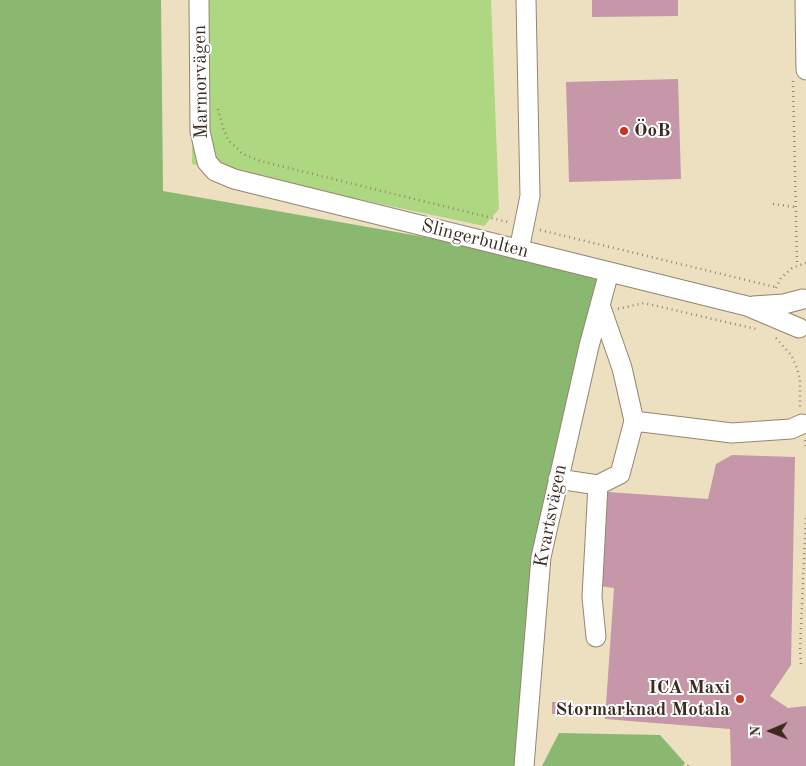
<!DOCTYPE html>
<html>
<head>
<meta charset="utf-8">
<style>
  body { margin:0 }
  #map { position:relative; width:806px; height:766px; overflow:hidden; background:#ede0c0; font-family:"Old Standard TT",serif }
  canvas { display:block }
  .north { position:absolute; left:746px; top:706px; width:50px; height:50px; -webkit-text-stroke:4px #fff; paint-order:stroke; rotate:269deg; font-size:14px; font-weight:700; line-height:20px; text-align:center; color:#3b2a1e }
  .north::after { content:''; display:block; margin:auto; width:18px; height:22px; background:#3b2a1e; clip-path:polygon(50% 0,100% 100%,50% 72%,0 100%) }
</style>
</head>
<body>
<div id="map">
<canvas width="806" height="766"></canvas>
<div class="north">N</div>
</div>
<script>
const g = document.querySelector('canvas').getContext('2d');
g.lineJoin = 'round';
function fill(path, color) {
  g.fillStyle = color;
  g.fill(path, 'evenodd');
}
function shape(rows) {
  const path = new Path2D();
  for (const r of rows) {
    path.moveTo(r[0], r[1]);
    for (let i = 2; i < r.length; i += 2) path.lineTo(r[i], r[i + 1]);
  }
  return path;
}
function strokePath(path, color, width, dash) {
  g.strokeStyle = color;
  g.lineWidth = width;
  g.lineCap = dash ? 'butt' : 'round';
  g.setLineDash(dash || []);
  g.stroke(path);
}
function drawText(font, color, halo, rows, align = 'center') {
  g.font = font + ' "Old Standard TT",serif';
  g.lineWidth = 4;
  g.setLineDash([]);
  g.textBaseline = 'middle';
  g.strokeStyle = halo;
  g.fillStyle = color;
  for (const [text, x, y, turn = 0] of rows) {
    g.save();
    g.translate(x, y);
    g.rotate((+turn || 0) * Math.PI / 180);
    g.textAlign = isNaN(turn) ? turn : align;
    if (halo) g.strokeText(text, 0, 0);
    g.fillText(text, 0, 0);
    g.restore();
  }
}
fill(shape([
  [193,0,491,0,499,209,484,226,192,164]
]), '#aed782');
fill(shape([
  [0,0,161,0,163,191,510,252,605,276,538,567,518,766,0,766],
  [559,733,660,735,685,763,683,766,542,766]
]), '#8ab870');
fill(shape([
  [592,0,678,0,678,16,592,17],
  [678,79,681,179,569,182,566,82],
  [732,455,795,457,791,665,770,696,788,708,806,706,806,766,731,766,730,729,605,719,614,588,599,586,608,492,708,499,716,464],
  [552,702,560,702,560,714,552,714]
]), '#c597a9');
const minor = shape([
  [199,0,200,131,207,162,215,171,234,179,747,306,799,328],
  [805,0,806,70],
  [519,250,530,196,526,0],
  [600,305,622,368,634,421,732,433,791,429,802,424],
  [753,306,784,304,803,299],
  [558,479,598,485,620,474,634,421],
  [596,637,592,597,598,485],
  [524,766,541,557,589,346,609,272]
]);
strokePath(minor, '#94856f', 21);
strokePath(shape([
  [793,81,797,265],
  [218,109,223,128,229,141,243,154,260,161,508,222],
  [773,204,795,207],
  [540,230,775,287],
  [776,288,781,278,792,268,806,263],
  [618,309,644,303,756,329],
  [776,338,791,355,797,368,800,379,800,408],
  [805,440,806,448],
  [801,664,800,649,806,515],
  [688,766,689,764]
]), '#94856f', 2.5, [1, 4]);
strokePath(minor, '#fff', 19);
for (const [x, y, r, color] of [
  [624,131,5,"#c8321e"],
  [740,699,5,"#c8321e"]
]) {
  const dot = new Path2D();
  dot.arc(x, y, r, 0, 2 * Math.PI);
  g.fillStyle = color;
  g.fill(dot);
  strokePath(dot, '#fff', 2);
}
drawText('19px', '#3b2a1e', '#fff', [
  ["Marmorvägen",201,82,-91],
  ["Slingerbulten",475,239,14],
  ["Kvartsvägen",551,516,-79]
]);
drawText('bold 19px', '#3b2a1e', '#fff', [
  ["ÖoB",634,131],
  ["ICA Maxi",730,688,"right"],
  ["Stormarknad Motala",730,710,"right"]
], 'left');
</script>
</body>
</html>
